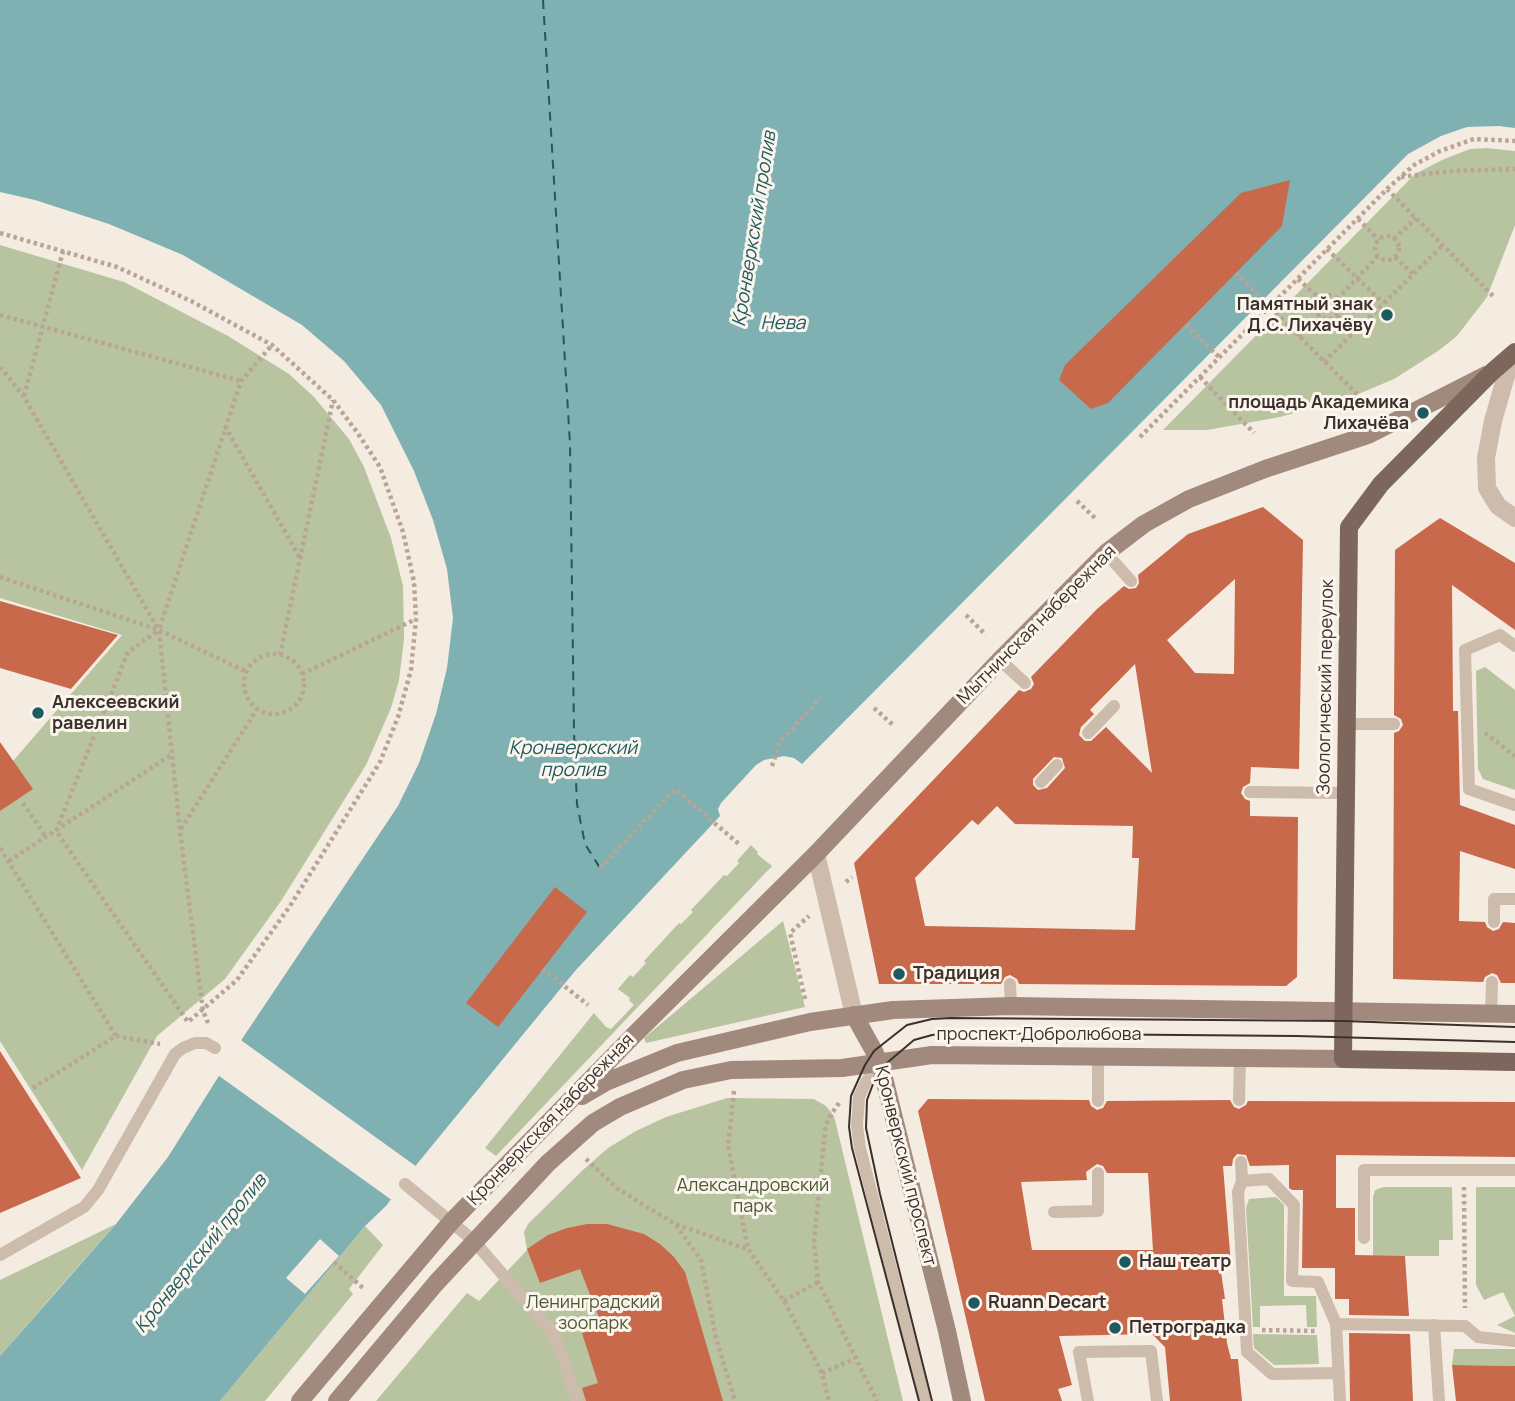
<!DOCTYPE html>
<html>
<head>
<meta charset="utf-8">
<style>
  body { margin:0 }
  canvas { display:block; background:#f4ebe1 }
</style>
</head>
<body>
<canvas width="1515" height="1401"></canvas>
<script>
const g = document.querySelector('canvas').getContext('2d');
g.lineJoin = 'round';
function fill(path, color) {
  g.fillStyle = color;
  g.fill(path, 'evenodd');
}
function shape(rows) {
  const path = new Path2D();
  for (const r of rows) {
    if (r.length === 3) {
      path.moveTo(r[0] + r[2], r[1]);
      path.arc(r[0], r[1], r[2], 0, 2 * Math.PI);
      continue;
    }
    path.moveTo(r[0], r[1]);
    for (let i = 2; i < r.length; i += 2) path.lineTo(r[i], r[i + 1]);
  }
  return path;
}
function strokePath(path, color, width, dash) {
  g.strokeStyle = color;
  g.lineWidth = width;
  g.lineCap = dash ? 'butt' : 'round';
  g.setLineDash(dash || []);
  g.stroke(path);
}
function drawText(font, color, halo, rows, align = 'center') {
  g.font = font + ' Manrope,sans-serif';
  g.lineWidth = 6;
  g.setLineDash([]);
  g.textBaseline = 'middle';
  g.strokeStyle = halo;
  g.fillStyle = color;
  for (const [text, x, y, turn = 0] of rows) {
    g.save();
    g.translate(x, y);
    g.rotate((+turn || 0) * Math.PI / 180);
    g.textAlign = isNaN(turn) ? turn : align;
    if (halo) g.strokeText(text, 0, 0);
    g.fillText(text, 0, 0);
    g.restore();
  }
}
fill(shape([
  [1487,148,1515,151,1515,225,1487,297,1457,336,1438,351,1394,379,1349,398,1280,417,1207,430,1163,430,1415,174,1442,160,1470,149],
  [0,245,124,282,228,336,289,374,314,397,349,439,364,467,391,538,403,586,404,639,399,680,391,708,366,765,281,901,225,979,157,1036,82,1170,0,1041,0,776,122,635,0,598],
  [1485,667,1515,690,1515,790,1483,779,1478,769,1476,671],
  [751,845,758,852,757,854,772,866,496,1156,485,1148,594,1013,606,1027,611,1029,634,1005,629,1000,630,998,618,989,630,975,633,977,646,963,644,961,679,923,681,924,693,912,691,910,724,875,727,876,739,863,737,861],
  [783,921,805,1007,646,1043,644,1038],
  [727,1098,814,1099,826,1106,834,1116,903,1401,376,1401,467,1293,479,1301,527,1250,524,1232,528,1224,584,1169,608,1148,636,1131,666,1117],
  [1384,1187,1452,1187,1453,1240,1439,1240,1439,1256,1373,1256,1373,1197,1375,1190],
  [1476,1187,1515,1187,1515,1333,1497,1325,1515,1316,1503,1292,1484,1300,1476,1285],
  [1276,1197,1284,1205,1284,1296,1316,1296,1317,1327,1307,1327,1306,1305,1260,1306,1260,1327,1253,1327,1246,1208,1249,1199],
  [116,1224,60,1287,0,1356,0,1280],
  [365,1226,383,1245,349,1289,353,1294,265,1401,220,1401],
  [1253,1334,1317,1335,1319,1364,1274,1365,1254,1348],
  [1454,1349,1515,1349,1515,1366,1452,1365]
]), '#b8c4a0');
fill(shape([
  [0,0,1515,0,1515,128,1499,126,1467,127,1441,136,1408,154,802,764,794,758,784,756,764,760,756,765,721,803,718,809,720,816,575,971,417,1164,386,1206,365,1226,220,1401,0,1401,0,1356,116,1224,168,1157,244,1036,398,806,419,763,436,714,447,668,453,618,447,569,433,520,414,471,381,405,344,361,302,325,183,255,109,224,35,200,0,192]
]), '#7fb0b2');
fill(shape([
  [238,1038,417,1167,393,1201,215,1073],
  [320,1239,339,1256,305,1294,286,1278]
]), '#f4ebe1');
strokePath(shape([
  [543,0,570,444,574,732,577,804,585,844,600,868]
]), '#1f5a5e', 2, [9, 7]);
fill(shape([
  [1290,180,1282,226,1108,403,1091,409,1059,380,1065,365,1241,193],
  [1263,507,1303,540,1299,769,1251,767,1250,783,1243,787,1241,793,1245,799,1250,801,1250,816,1298,817,1297,977,1286,986,1019,984,1017,979,1010,975,1005,977,1001,984,879,984,854,863,1019,690,1024,692,1031,689,1034,684,1031,677,1097,609,1124,586,1129,589,1136,588,1139,583,1138,575,1188,534],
  [1235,579,1234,674,1195,673,1167,640],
  [1135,664,1152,773,1106,727,1091,741,1085,741,1079,735,1081,727,1094,714,1090,710],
  [1054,757,1062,758,1065,768,1047,788,1038,790,1033,785,1033,779],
  [997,806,1015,824,1133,826,1132,858,1139,858,1135,930,925,926,915,878,972,820,978,825],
  [1440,518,1515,563,1515,630,1452,585,1453,711,1458,711,1460,805,1515,825,1515,869,1460,851,1459,921,1485,922,1487,927,1493,931,1499,929,1503,922,1515,923,1515,983,1501,983,1497,975,1492,973,1485,977,1483,982,1393,979,1394,733,1399,731,1403,725,1401,719,1394,715,1395,550],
  [0,601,118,635,71,689,0,668],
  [0,742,33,789,0,811],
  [555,887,587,912,498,1027,466,1003],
  [0,1051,81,1178,0,1213],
  [928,1099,1089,1100,1091,1106,1097,1110,1103,1108,1107,1101,1230,1100,1234,1107,1239,1109,1246,1105,1248,1101,1515,1102,1515,1157,1336,1155,1336,1208,1355,1208,1355,1255,1405,1256,1409,1316,1349,1315,1349,1299,1335,1299,1335,1268,1302,1268,1303,1190,1292,1190,1289,1188,1289,1165,1250,1166,1246,1155,1237,1154,1233,1159,1232,1166,1223,1166,1231,1265,1220,1265,1225,1299,1222,1299,1227,1343,1231,1359,1238,1359,1242,1401,1170,1401,1165,1347,1152,1334,1059,1336,1072,1385,1058,1389,1062,1401,985,1401,918,1111],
  [1097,1164,1103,1166,1107,1173,1148,1173,1153,1250,1032,1250,1021,1182,1087,1180,1086,1172],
  [587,1224,607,1224,644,1234,660,1244,674,1257,685,1272,723,1401,586,1401,582,1388,598,1383,582,1333,603,1328,580,1269,540,1283,527,1249,548,1235,567,1228],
  [1349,1333,1410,1334,1413,1401,1350,1401],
  [1452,1365,1515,1366,1515,1401,1456,1401]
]), '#c8694b');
strokePath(shape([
  [1401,177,1451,171,1515,169],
  [1387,189,1494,297],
  [1358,219,1379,240],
  [0,233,117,267,191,301,272,345,333,400,357,432,380,467,403,532,414,582,416,619,411,670,398,717,380,762,290,906,237,980,188,1022,56,831,128,652,159,630],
  [1387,248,12],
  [1394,239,1416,218],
  [1327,249,1383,303],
  [1395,257,1413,274],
  [1236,273,1365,402],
  [1298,279,1320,299],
  [1328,307,12],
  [1337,299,1378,256],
  [0,315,241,381],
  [1337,316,1353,333],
  [1186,325,1219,357],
  [1299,337,1320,315],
  [1324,362,1443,245],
  [0,367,24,397,158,629],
  [1200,377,1254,433],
  [24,396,63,251],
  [225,426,300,558],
  [1140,437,1387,189,1414,165,1440,151,1474,139,1515,141],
  [1077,501,1097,520],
  [0,577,159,630,247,672],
  [966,615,986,635],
  [274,684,30],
  [280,655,333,400],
  [302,674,416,619],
  [874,708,893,725],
  [1485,733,1515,756],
  [772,766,780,742,820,698],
  [23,803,46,837],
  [181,829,257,709],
  [0,848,116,1036],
  [9,861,171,755],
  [600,868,675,789,740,845],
  [846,882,852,877],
  [543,969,588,1005],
  [805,999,790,933,809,916],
  [208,1023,203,1011,180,831,159,630,241,381,272,345],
  [33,1088,116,1036,160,1044],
  [734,1091,728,1146,748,1249,784,1301,822,1373,829,1401],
  [839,1103,828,1119,825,1131,814,1242,818,1282,877,1401],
  [586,1159,618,1189,675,1224,747,1249],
  [1464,1187,1465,1308],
  [676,1225,701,1260,716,1338,735,1401],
  [334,1262,364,1289],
  [784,1301,818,1282],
  [1262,1330,1316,1331],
  [822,1373,854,1359]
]), '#b9a596', 4.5, [3.5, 3.5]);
strokePath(shape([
  [1106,553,1131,581],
  [1515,646,1500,635,1465,650,1469,789,1515,805],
  [1000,660,1025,683],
  [1346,724,1394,724],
  [1088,733,1114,706],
  [1041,782,1057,765],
  [1250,792,1345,793],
  [1494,922,1494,899,1515,899],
  [1010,984,1011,1006],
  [1491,1013,1492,982],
  [1098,1057,1098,1101],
  [880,1063,866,1082,859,1097,857,1126,860,1148,925,1401],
  [1239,1100,1240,1058],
  [1241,1162,1242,1181,1238,1192,1247,1352,1272,1374,1339,1373],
  [1242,1181,1269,1179,1294,1205,1292,1281,1318,1282,1336,1324,1340,1401],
  [405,1184,474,1241,552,1332,562,1355,577,1401],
  [1054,1212,1098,1211,1098,1173],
  [1364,1238,1364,1170,1515,1170],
  [0,1255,84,1207,98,1190,175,1054,183,1048,195,1043,206,1043,215,1048],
  [1336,1324,1465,1326,1478,1337,1515,1341],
  [1434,1325,1439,1401],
  [1088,1401,1079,1352,1151,1351,1157,1401]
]), '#cdbbac', 12);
strokePath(shape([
  [1512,355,1493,421,1486,458,1487,488,1498,506,1515,518],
  [816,854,854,1015]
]), '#cdbbac', 18);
strokePath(shape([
  [854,1015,874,1051,882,1070,947,1331,962,1401],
  [582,1096,606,1082,677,1053,810,1022,893,1010,1011,1006,1515,1014],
  [300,1401,452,1221,634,1035,816,854,1000,660,1106,553,1144,524,1189,499,1265,469,1368,435,1486,375],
  [337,1401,436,1283,548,1163,593,1123,620,1107,683,1080,731,1070,842,1068,932,1055,1343,1059]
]), '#a18a7d', 18);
strokePath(shape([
  [1515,352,1492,372,1381,484,1349,527,1343,1059,1515,1062]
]), '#7d675c', 18);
strokePath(shape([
  [919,1401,852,1148,849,1127,851,1096,865,1065,874,1051,907,1025,932,1019,951,1018,1343,1021,1515,1027],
  [932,1401,880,1194,866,1128,867,1100,873,1084,888,1062,914,1040,932,1035,951,1033,1296,1036,1515,1042]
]), '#3b302b', 2);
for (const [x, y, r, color] of [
  [1387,315,7,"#1f5a5e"],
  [1423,413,7,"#1f5a5e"],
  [38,713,7,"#1f5a5e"],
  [899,974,7,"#1f5a5e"],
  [1125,1262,7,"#1f5a5e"],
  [974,1303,7,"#1f5a5e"],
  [1115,1328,7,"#1f5a5e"]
]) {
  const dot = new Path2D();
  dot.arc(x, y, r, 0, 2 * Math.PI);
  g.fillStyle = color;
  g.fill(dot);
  strokePath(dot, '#fbf5ee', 2.5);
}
drawText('bold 18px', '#3b302b', '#fbf5ee', [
  ["Памятный знак",1373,305,"right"],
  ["Д.С. Лихачёву",1373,326,"right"],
  ["площадь Академика",1409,403,"right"],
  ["Лихачёва",1409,424,"right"],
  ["Алексеевский",52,703],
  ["равелин",52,724],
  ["Традиция",913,974],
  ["Наш театр",1139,1262],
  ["Ruann Decart",988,1303],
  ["Петроградка",1129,1328]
], 'left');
drawText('18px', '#3b302b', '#fbf5ee', [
  ["Мытнинская набережная",1037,625,-45],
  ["Зоологический переулок",1326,687,-89],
  ["проспект Добролюбова",1039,1035],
  ["Кронверкская набережная",551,1120,-46],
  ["Кронверкский проспект",905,1166,76]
]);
drawText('18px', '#4a5a2e', '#fbf5ee', [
  ["Александровский",753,1186],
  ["парк",753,1207],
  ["Ленинградский",593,1303],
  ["зоопарк",593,1324]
]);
drawText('italic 19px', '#1f5a5e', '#fbf5ee', [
  ["Кронверкский пролив",755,229,-81],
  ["Нева",783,324],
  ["Кронверкский",573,749],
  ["пролив",573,771],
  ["Кронверкский пролив",201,1254,-51]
]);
</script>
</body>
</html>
